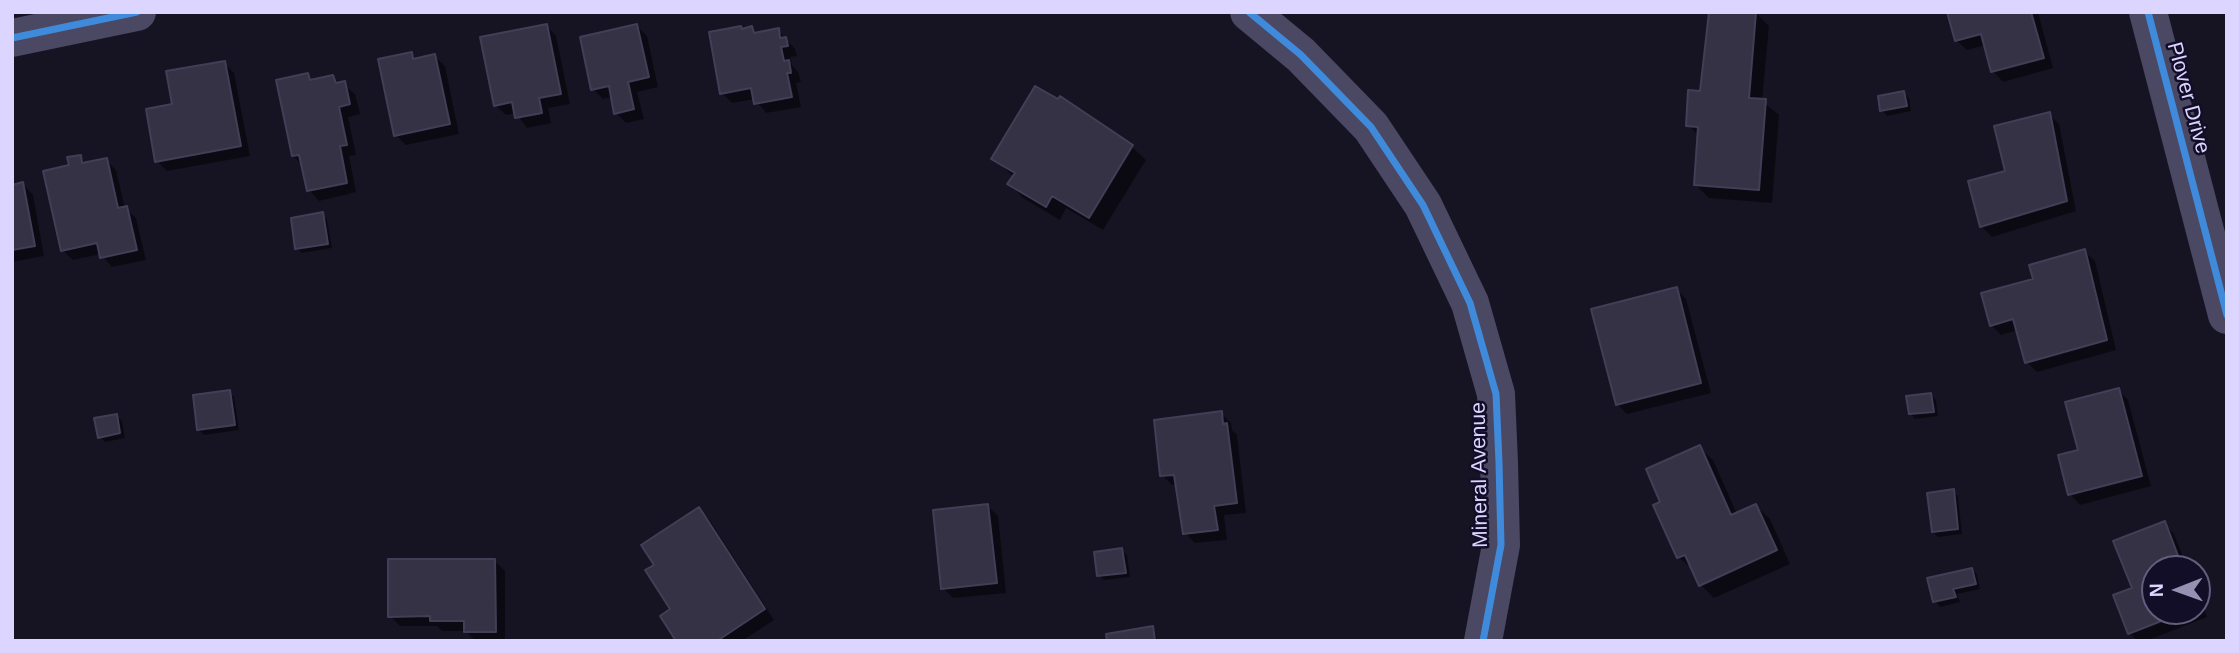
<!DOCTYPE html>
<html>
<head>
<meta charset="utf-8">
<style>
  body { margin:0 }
  #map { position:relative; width:2239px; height:653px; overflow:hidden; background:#161422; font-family:Arial,sans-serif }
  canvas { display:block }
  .frame { position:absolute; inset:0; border:14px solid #dbd5ff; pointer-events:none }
  .north { position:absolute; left:2141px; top:555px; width:70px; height:70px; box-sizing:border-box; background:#130e28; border:2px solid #635e7e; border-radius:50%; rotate:269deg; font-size:19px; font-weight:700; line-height:28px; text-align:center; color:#dbd5ff }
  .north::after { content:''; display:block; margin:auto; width:24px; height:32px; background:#9691b2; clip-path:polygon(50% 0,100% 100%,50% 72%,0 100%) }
</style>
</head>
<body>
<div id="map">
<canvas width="2239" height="653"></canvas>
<div class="frame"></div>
<div class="north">N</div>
</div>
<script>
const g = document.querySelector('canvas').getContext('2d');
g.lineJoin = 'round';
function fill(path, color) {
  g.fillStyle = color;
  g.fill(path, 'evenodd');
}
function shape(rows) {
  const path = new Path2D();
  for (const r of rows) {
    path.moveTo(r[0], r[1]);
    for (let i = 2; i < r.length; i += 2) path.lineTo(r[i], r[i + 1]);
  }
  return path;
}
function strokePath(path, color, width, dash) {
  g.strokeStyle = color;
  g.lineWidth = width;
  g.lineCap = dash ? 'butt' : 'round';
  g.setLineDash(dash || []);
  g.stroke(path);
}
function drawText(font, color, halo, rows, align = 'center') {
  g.font = font + ' Arial,sans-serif';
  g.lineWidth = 5;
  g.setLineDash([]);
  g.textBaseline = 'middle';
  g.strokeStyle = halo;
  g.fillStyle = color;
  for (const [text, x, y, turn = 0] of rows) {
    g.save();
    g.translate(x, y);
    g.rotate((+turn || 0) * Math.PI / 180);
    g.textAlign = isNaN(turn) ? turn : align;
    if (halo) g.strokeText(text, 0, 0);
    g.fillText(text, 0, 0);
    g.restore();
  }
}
fill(shape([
  [1755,12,1769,26,1762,101,1779,115,1772,203,1709,198,1695,184,1699,136,1688,125,1702,93],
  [1949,12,2038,12,2053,68,2003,82,1993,71,1986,45,1967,50,1956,40],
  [546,25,556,36,570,104,548,108,551,123,527,128,516,113,506,115,495,105],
  [637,26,647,36,658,87,637,92,644,119,626,123,616,113,613,97,603,99,593,89],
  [741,28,751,28,757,34,778,30,795,49,797,56,790,57,792,65,798,72,801,82,796,83,801,107,766,113,755,99,732,103,722,93],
  [411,54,417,60,434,56,445,66,459,134,406,145,396,135],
  [224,63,234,73,250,156,167,171,157,161,174,105],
  [308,75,313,81,333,77,355,94,360,114,348,117,356,155,349,156,356,192,319,201,309,190,303,166,293,156],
  [1904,93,1909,98,1911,111,1887,116,1882,110],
  [2049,114,2059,124,2076,211,1992,237,1982,227,1970,182,2007,172],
  [1132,147,1146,160,1103,230,1066,208,1060,220,1023,198,1010,184,1014,177,994,159],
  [80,157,87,164,106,160,116,170,125,208,136,218,146,260,112,267,101,254,73,260,62,250,71,167],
  [23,184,33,195,44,256,12,262,12,186],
  [322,214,327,220,332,248,302,253,297,248],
  [2084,251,2095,261,2116,350,2037,372,2027,362,2018,330,2001,335,1991,325,2036,280],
  [1676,289,1686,299,1711,393,1627,414,1617,404],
  [2118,389,2128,400,2151,486,2080,505,2070,494,2080,451],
  [229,392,234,397,239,430,204,435,199,430],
  [1931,395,1936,400,1938,416,1915,419,1910,413],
  [1221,413,1231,423,1232,430,1237,435,1246,513,1224,515,1227,540,1195,543,1185,533,1177,485,1172,485,1162,475],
  [117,416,122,421,125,438,105,442,100,437],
  [1699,447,1713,460,1737,514,1756,506,1770,519,1790,564,1714,598,1701,585,1694,570,1678,557,1663,503],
  [1953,491,1958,496,1962,534,1938,537,1933,532],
  [988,506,998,516,1006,593,953,598,943,588],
  [699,509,709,519,774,620,742,641,678,641,672,610,657,565],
  [2164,523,2174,534,2188,569,2155,569,2155,611,2197,611,2197,591,2207,617,2146,641,2137,641,2130,633,2134,589],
  [1122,550,1127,555,1130,577,1104,580,1099,575],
  [494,560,505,571,505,641,476,641,465,631,442,631,437,626,400,626,390,616],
  [1972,569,1977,575,1980,589,1957,594,1960,602,1940,607,1935,601],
  [1152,628,1158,641,1109,641]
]), '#0007');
const building = shape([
  [1709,12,1756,12,1749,98,1766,99,1759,190,1694,185,1698,127,1686,126,1688,90,1700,91,1709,12],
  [1947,12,2031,12,2044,58,1991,72,1981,34,1955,41,1947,12],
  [547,24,561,94,539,98,542,113,515,118,512,102,494,106,480,37,547,24],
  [637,24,649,77,628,82,634,109,614,114,609,86,591,90,580,37,637,24],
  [741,26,742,29,752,26,754,33,779,28,780,38,786,37,788,46,781,47,784,61,789,60,791,73,787,73,792,97,754,104,751,88,720,94,709,32,741,26],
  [412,52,413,59,435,54,450,124,394,136,378,59,412,52],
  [225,61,241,146,155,162,146,109,172,104,166,71,225,61],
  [308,73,310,80,333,75,336,83,345,81,350,104,339,107,347,145,340,146,347,183,307,191,299,155,292,156,276,80,308,73],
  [1035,86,1058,99,1060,96,1133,145,1089,218,1052,196,1046,207,1007,184,1015,173,991,159,1035,86],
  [1904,91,1907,106,1880,111,1878,96,1904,91],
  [2050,112,2067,201,1980,227,1968,181,2005,171,1994,126,2050,112],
  [81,155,82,163,107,158,118,208,127,206,137,250,100,258,97,243,61,251,43,171,69,165,67,157,81,155],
  [23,182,35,246,12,250,12,185,23,182],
  [323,212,328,244,295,249,291,218,323,212],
  [2085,249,2107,340,2025,363,2013,319,1990,326,1981,293,2033,279,2029,265,2085,249],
  [1677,287,1701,383,1616,405,1591,309,1677,287],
  [2119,388,2142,476,2068,495,2058,455,2078,450,2065,402,2119,388],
  [230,390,235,425,197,430,193,395,230,390],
  [1931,393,1934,412,1909,414,1906,396,1931,393],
  [1222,411,1223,424,1227,423,1237,503,1214,506,1218,530,1183,534,1174,475,1160,476,1154,420,1222,411],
  [117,414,120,433,98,438,94,418,117,414],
  [1700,445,1731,515,1756,504,1777,550,1699,586,1685,555,1677,558,1653,505,1660,502,1646,469,1700,445],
  [1954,489,1958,529,1932,532,1927,493,1954,489],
  [988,504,997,583,941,589,933,510,988,504],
  [699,507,765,609,717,641,676,641,660,616,670,609,645,570,654,565,641,545,699,507],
  [2165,521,2183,569,2155,569,2155,611,2187,611,2128,634,2113,595,2132,588,2113,541,2165,521],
  [1122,548,1126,573,1097,576,1094,552,1122,548],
  [388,559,495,559,496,632,464,632,464,621,430,621,430,616,388,617,388,559],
  [1972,568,1976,584,1953,589,1956,597,1933,602,1927,578,1972,568],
  [1153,626,1155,641,1107,641,1106,634,1153,626]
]);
fill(building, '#343244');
strokePath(building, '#433e57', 2);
strokePath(shape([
  [1249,12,1301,55,1371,127,1423,205,1470,303,1496,394,1499,462,1501,545,1483,641],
  [2148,12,2227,315],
  [12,38,137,12]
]), '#4a4863', 38);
strokePath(shape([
  [1249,12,1301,55,1371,127,1423,205,1470,303,1496,394,1499,462,1501,545,1483,641],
  [2148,12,2227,315],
  [12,38,137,12]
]), '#408adc', 7);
drawText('21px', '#dbd5ff', '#130e28', [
  ["Plover Drive",2188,98,75],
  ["Mineral Avenue",1480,475,-91]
]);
</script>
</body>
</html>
